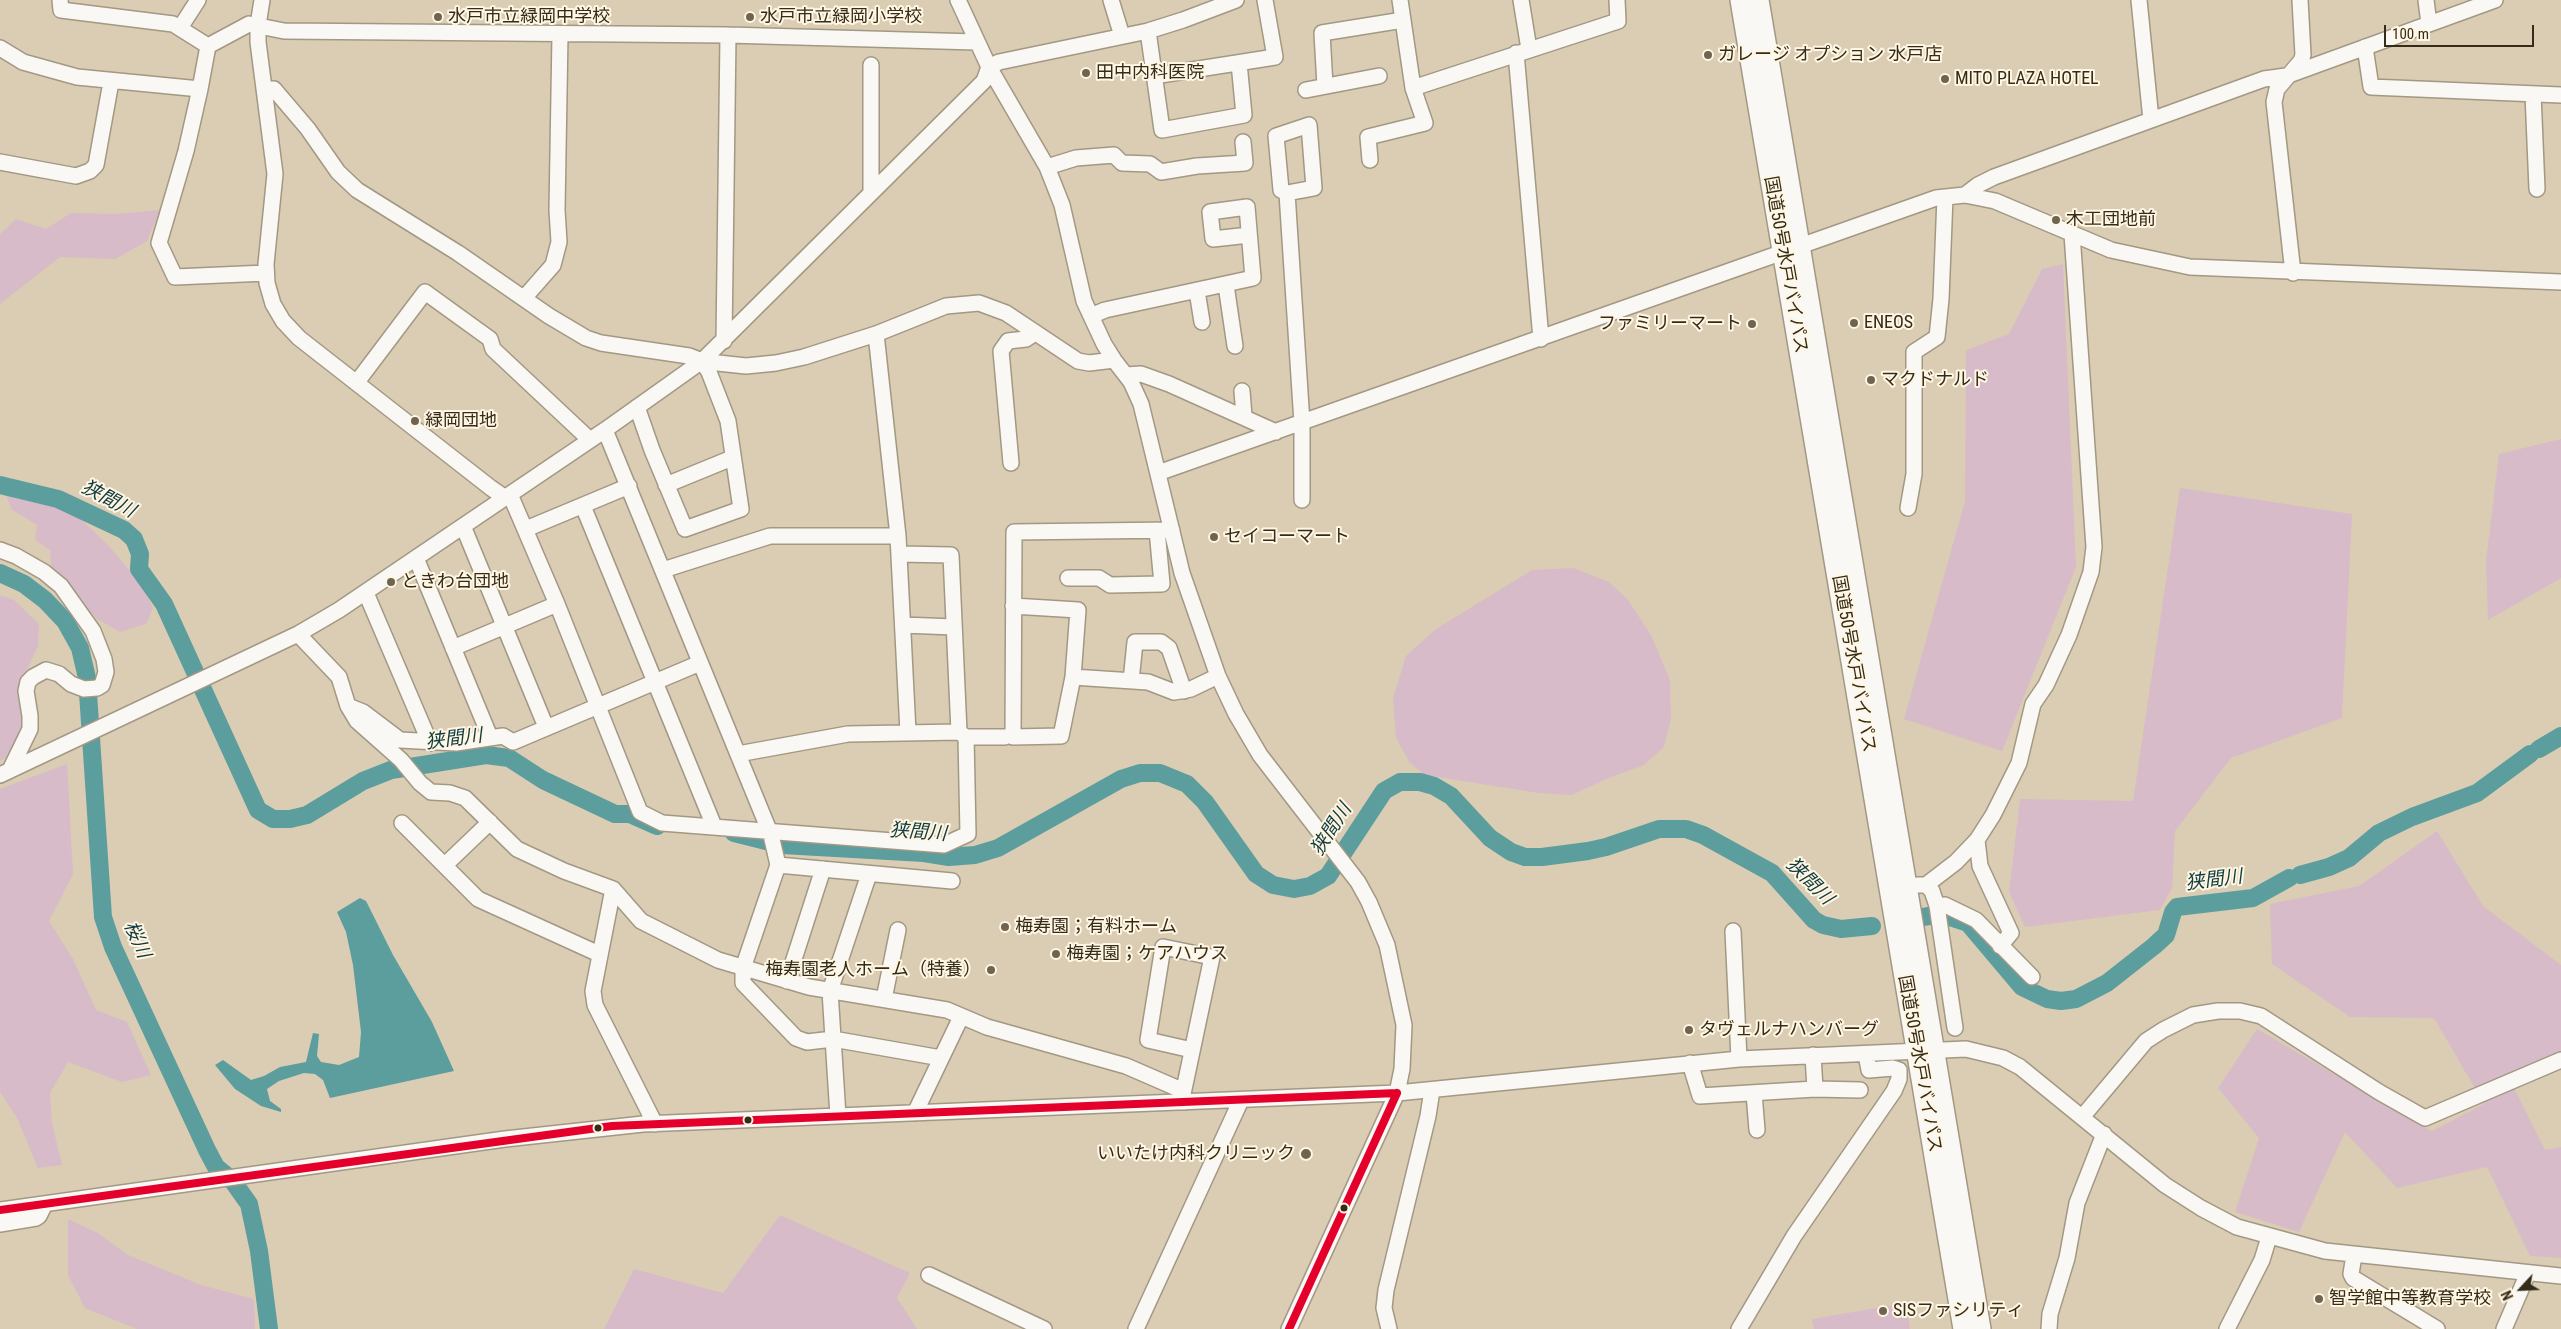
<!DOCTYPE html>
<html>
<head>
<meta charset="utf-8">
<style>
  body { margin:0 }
  #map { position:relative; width:2561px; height:1329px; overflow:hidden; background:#dacdb3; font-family:"Roboto Condensed",sans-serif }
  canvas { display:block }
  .north { position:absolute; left:2496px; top:1264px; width:50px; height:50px; -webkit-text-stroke:4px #fff6e3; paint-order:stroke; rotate:245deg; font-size:14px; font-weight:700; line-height:20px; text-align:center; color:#342b19 }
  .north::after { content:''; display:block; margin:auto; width:18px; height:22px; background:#342b19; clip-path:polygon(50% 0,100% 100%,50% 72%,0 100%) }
  .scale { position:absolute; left:2384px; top:25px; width:150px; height:22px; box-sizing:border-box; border:2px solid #342b19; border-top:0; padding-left:6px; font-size:15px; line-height:18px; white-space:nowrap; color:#342b19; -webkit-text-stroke:4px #fff6e3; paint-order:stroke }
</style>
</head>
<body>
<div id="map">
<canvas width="2561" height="1329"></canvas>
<div class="north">N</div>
<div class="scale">100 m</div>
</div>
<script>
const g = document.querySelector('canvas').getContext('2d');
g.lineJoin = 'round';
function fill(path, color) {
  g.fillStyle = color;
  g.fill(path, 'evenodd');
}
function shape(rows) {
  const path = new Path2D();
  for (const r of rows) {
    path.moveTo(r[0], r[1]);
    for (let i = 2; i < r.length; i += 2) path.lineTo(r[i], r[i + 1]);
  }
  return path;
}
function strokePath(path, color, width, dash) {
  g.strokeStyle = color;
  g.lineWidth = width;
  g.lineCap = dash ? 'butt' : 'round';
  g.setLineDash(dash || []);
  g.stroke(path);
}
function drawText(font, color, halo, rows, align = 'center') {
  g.font = font + ' "Roboto Condensed","Noto Sans JP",sans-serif';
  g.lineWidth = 4;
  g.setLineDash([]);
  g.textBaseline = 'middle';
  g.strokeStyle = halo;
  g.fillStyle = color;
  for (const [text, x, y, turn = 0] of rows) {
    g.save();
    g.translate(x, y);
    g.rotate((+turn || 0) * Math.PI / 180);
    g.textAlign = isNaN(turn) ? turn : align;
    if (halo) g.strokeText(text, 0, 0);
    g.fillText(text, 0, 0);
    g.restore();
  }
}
fill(shape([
  [160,210,147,241,115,259,60,257,0,304,0,234,16,219,46,229,71,213,115,214],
  [2063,264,2076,567,2002,751,1904,719,1965,501,1966,350,2009,334,2042,269],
  [2561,439,2561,578,2488,620,2486,561,2499,454],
  [2180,488,2352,514,2342,718,2231,758,2175,831,2172,888,2160,910,2025,927,2009,892,2020,799,2133,801],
  [6,495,68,507,106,543,140,582,153,608,146,624,120,632,97,619,52,572,50,550,35,540,37,525,12,510],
  [1573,568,1609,582,1628,600,1651,635,1670,680,1671,719,1664,747,1644,765,1606,779,1572,795,1538,793,1425,775,1410,763,1396,738,1393,698,1406,656,1436,629,1532,570],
  [0,595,14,600,39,624,38,646,19,687,23,728,5,758,0,761],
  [67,764,73,874,49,921,73,959,96,1010,127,1022,151,1075,122,1082,68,1062,50,1093,52,1123,62,1165,38,1168,17,1118,0,1092,0,789],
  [2437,831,2483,906,2561,965,2561,1051,2509,1078,2545,1150,2561,1147,2561,1258,2530,1256,2487,1167,2397,1188,2345,1132,2299,1232,2235,1212,2259,1138,2218,1088,2257,1029,2432,1131,2484,1104,2434,1018,2350,1017,2272,964,2270,904,2359,886],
  [780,1215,910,1273,897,1298,917,1329,604,1329,634,1269,723,1293],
  [68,1219,98,1233,126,1254,201,1285,254,1299,255,1329,137,1329,85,1308,68,1275],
  [1906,1303,1910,1329,1814,1329,1812,1319]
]), '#d8bbc8');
fill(shape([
  [360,898,366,901,393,955,432,1022,454,1071,330,1098,323,1080,315,1074,304,1073,279,1081,267,1089,270,1101,281,1109,281,1112,261,1106,235,1089,215,1065,223,1060,251,1080,264,1076,280,1067,306,1062,313,1033,319,1034,317,1056,321,1062,339,1065,359,1057,361,1032,353,965,346,932,337,912]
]), '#5c9d9d');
strokePath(shape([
  [0,485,58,499,124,530,134,539,140,554,139,569,164,604,258,810,273,819,290,819,307,815,363,781,391,770,486,755,509,758,543,780,615,814,630,814,657,826],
  [0,573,24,584,45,600,65,621,80,648,87,678,103,917,113,947,207,1150,216,1167,232,1180,249,1204,259,1251,269,1329],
  [2539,749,2561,736],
  [734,833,782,845,924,853,949,857,975,855,998,848,1121,779,1140,773,1160,773,1187,784,1205,802,1256,874,1273,885,1294,889,1310,886,1328,876,1384,791,1400,782,1420,782,1434,786,1451,796,1490,838,1511,852,1525,857,1542,857,1588,851,1606,847,1659,829,1686,829,1703,835,1772,873,1814,920,1823,925,1841,929,1872,926],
  [2300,875,2329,867,2349,858,2379,833,2412,817,2477,793,2530,754],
  [1944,915,1968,923,2022,987,2047,999,2061,1001,2076,999,2107,983,2154,946,2166,935,2173,912,2177,907,2253,898,2289,878],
  [1923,917,1935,915]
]), '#5c9d9d', 18);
const minor = shape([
  [60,0,61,10,173,24,208,46],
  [262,0,258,25,258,42,275,174,266,264,267,283,273,304,283,321,299,338,491,488,504,497,512,499,557,604,640,812,662,823,944,845,968,834,966,737,959,732,951,555,899,554],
  [958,0,989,67,1047,167,1062,205,1084,301,1104,344,1114,360,1131,382,1141,404,1182,573,1218,676,1236,714,1260,755,1358,882,1369,902,1387,945,1404,1025,1402,1069,1397,1093,1289,1329],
  [1111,0,1122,36],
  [1400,0,1413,88,1618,21,1617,0],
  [1521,0,1529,49],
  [2139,0,2151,120],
  [2426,0,2429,24],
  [180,28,198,0],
  [1148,31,1162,130,1244,115,1239,63],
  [2365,47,2371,87,2561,95],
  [0,48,23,62,77,77,200,89,208,46,249,24,284,31,728,35,976,42],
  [1516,53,1541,339],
  [871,65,871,193],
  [1154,76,1275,57,1265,0],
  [1325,86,1322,33,1403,20],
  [200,89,186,151,159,243,175,277,266,273],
  [265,89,274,89,308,129,338,172,357,190,458,253,549,316,586,338,601,343,689,356,702,361,718,363,746,366,776,363,804,357,876,334,946,306,979,303,1006,313,1078,361,1089,363,1114,360],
  [1306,90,1379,76],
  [2533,94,2537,189],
  [1370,160,1368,137,1425,123,1413,88],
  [0,162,76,176,90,171,96,165,111,82],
  [1047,167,1076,158,1114,155,1122,163,1150,164,1161,172,1197,166,1245,163,1243,142],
  [1287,193,1281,190,1276,136,1309,125,1314,188,1287,193,1302,423,1302,500],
  [1965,195,1978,185,1994,177,2264,79,2286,76,2495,0],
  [2293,273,2274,102,2277,89,2301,61,2303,55,2300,0],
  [1226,285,1235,346],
  [1197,291,1202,322],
  [524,298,553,265,559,242,557,210,560,35],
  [1091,316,1105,310,1253,278,1247,207,1210,212,1213,239,1249,235],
  [876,334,898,536,908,732],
  [724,341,728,35],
  [1126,375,1141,374,1169,384,1276,432],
  [357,382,425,292,490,339,493,349,590,440],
  [1242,391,1244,416],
  [637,407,652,450,685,529,741,509,728,421,709,372,702,361],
  [605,430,771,835,778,865,743,968,743,983,796,1038,807,1042,833,1039,941,1058],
  [1011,463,1001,351,1008,341,1026,339,1035,333],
  [1158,473,1936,198,1965,195,1995,201,2111,250,2190,267,2561,282],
  [666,485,732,458],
  [583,506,714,826],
  [1908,508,1914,474,1914,352,1937,337,1941,299,1945,197],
  [463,526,546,727],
  [526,529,629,486],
  [0,550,16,556,44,572,61,586,93,631,104,659,106,672,102,685,97,688,84,689,71,684,59,674,46,670,33,677,28,682,26,691,30,716,30,729,10,770],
  [416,558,490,737],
  [663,570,770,536,898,536],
  [1068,578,1099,578,1110,585,1162,584,1157,530],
  [366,593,430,743],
  [1013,606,1078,610,1073,677,1061,736,1013,737,1014,532,1172,530],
  [903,625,954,627],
  [298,634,339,677,348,706,357,721,401,760,420,783,431,792,450,793,465,798,517,849,564,871,613,889,641,921,718,960,809,987,947,1010,987,1027,1126,1066,1179,1089,1185,1102],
  [453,648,557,604],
  [1073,677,1148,682,1174,692,1191,689,1218,676],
  [1131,681,1135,642,1161,642,1169,648,1184,691],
  [348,706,363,712,400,740,456,743,503,736,513,742,700,663],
  [966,737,1005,737],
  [738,754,848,734,959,732],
  [0,775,298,634,339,610,605,430,702,361,984,81,989,67,999,62,1148,31,1183,20,1236,0],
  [402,823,478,899,599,954],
  [1977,840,1980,866,2011,933,2000,946],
  [445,865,490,822],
  [778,865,952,881],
  [1917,885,1926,885,1932,891,1937,906,1955,1028],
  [1926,885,1956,862,1977,840,1993,815,2019,763,2033,704,2046,685,2069,635,2091,572,2094,547,2072,234],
  [613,889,593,991,595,1005,655,1124],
  [1937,906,1945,905,1976,920,2032,977],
  [1733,931,1739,1059],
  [787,981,823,869],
  [884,999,898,930],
  [1813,1055,1815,1089,1860,1090],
  [1690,1063,1700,1096,1815,1089],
  [1754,1093,1757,1130],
  [1183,1094,1212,957,1163,947,1148,1040,1192,1050],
  [915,1113,961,1017],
  [838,1116,830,991,869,874],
  [2083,1116,2146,1041,2163,1030,2193,1015,2218,1011,2240,1011,2261,1016,2379,1092,2425,1118,2561,1060],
  [0,1210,505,1139,643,1124,1397,1093,1739,1059,1966,1049,2003,1058,2020,1067,2165,1185,2201,1208,2237,1227,2325,1251,2561,1276],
  [0,1224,36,1218,39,1216,45,1204],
  [2354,1255,2351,1274,2353,1278,2437,1329],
  [929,1275,1044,1329],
  [1136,1329,1241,1100],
  [1389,1329,1384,1308,1386,1290,1428,1116,1432,1090],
  [1739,1329,1794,1236,1894,1091,1899,1079,1899,1070,1893,1068,1869,1070,1866,1054],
  [2049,1329,2050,1314,2067,1258,2077,1203,2104,1134],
  [2227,1329,2262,1260,2269,1237],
  [2504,1329,2528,1273]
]);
const highway = shape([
  [1741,0,1964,1329],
  [1758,0,1980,1329]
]);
strokePath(minor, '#a29884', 18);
strokePath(highway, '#a29884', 24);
strokePath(minor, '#f9f8f4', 15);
strokePath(highway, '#f9f8f4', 21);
strokePath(shape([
  [0,1210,612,1126,1397,1093],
  [1289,1329,1397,1093]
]), '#e4002b', 8);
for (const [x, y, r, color] of [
  [438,17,5,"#6e644f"],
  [750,17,5,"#6e644f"],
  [1708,55,5,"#6e644f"],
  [1086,73,5,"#6e644f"],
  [1945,79,5,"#6e644f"],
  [2056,220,5,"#6e644f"],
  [1854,323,5,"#6e644f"],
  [1752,324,5,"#6e644f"],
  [1871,380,5,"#6e644f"],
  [415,421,5,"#6e644f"],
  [1214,537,5,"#6e644f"],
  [391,582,5,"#6e644f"],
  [1005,927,5,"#6e644f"],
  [1056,954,5,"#6e644f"],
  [991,970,5,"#6e644f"],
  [1689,1030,5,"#6e644f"],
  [748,1120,4.5,"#342b19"],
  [598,1128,4.5,"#342b19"],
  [1306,1154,6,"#6e644f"],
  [1344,1208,4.5,"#342b19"],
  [2319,1299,5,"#6e644f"],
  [1883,1311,5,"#6e644f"]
]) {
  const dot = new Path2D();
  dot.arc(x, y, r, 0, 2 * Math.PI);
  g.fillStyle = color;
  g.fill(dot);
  strokePath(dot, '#fff6e3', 2);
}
drawText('18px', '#342b19', '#fff6e3', [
  ["水戸市立緑岡中学校",448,17],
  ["水戸市立緑岡小学校",760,17],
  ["ガレージ オプション 水戸店",1718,55],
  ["田中内科医院",1096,73],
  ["MITO PLAZA HOTEL",1955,79],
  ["木工団地前",2066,220],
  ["ENEOS",1864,323],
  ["ファミリーマート",1742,324,"right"],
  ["マクドナルド",1881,380],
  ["緑岡団地",425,421],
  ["セイコーマート",1224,537],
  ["ときわ台団地",401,582],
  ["梅寿園；有料ホーム",1015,927],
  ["梅寿園；ケアハウス",1066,954],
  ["梅寿園老人ホーム（特養）",981,970,"right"],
  ["タヴェルナハンバーグ",1699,1030],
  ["いいたけ内科クリニック",1295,1154,"right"],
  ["智学館中等教育学校",2329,1299],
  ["SISファシリティ",1893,1311]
], 'left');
drawText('18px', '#342b19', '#fff6e3', [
  ["国道50号水戸バイパス",1785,265,80],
  ["国道50号水戸バイパス",1853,664,80],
  ["国道50号水戸バイパス",1919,1064,80]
]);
drawText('italic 19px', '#103c40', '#fff6e3', [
  ["狭間川",108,500,28],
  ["狭間川",454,740,-7],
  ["狭間川",1332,830,-57],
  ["狭間川",918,833,4],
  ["狭間川",2214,881,-7],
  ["狭間川",1809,882,45],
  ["桜川",136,940,66]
]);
</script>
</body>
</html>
